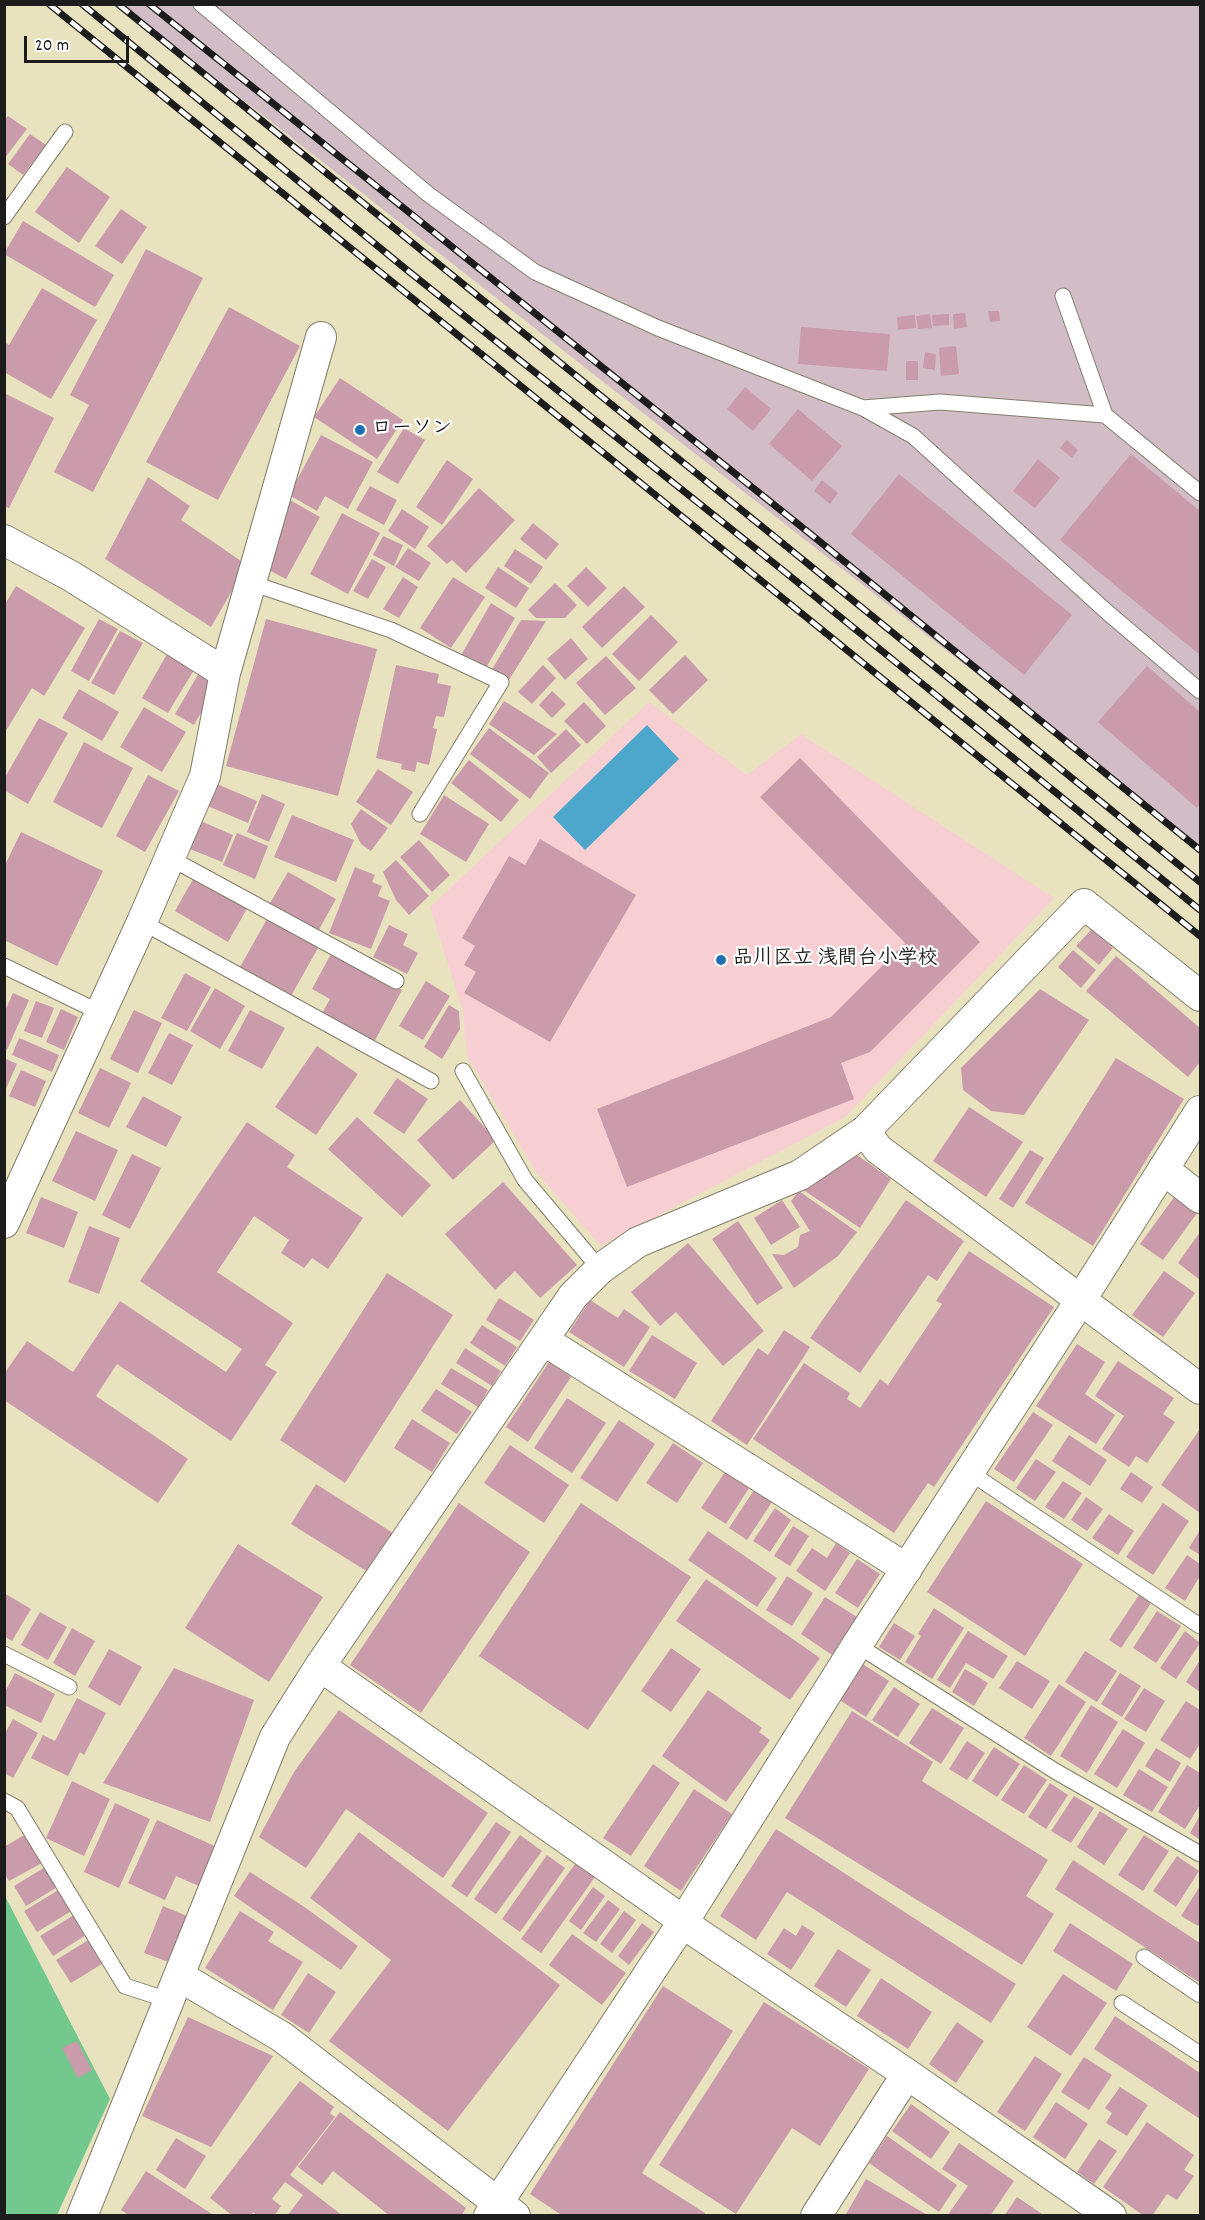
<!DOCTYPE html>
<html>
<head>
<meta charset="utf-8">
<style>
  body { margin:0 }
  #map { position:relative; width:1205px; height:2220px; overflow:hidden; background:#e9e2bf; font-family:Dekko,sans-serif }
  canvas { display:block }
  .frame { position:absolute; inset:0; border:6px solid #1c1c1c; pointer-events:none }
  .scale { position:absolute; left:24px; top:36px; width:105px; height:27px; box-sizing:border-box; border:3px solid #1c1c1c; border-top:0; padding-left:8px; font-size:18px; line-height:21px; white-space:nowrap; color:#1c1c1c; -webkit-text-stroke:4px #fff; paint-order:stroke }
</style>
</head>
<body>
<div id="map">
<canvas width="1205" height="2220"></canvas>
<div class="frame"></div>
<div class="scale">20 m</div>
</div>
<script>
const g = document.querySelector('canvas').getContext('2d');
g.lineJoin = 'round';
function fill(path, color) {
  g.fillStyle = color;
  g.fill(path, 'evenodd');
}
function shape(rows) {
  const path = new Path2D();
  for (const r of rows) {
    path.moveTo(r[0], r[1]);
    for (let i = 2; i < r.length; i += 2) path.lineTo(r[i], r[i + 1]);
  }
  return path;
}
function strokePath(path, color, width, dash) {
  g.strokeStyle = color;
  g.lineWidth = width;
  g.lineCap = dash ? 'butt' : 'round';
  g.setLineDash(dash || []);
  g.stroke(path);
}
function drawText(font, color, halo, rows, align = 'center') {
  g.font = font + ' Dekko,"Klee One",sans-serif';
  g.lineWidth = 4.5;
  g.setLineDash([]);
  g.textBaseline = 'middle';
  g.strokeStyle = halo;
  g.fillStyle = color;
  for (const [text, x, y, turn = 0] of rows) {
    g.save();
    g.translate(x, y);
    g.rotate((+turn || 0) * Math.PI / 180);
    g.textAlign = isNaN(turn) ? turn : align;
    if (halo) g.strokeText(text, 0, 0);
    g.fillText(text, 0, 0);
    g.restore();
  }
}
fill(shape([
  [649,702,747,775,801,734,1054,898,845,1117,601,1246,536,1172,467,1056,463,1012,430,907]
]), '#f7cfd3');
fill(shape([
  [122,5,1200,5,1200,849]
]), '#d2bdc7');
fill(shape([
  [5,1896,110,2099,57,2215,5,2215]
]), '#72c88d');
fill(shape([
  [647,725,679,759,585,850,553,817]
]), '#4da6cb');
fill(shape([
  [8,116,27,129,4,159,4,121],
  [30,134,46,145,23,175,8,164],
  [67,167,110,197,79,243,35,212],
  [121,209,147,227,122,264,95,246],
  [23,221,114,275,95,307,4,254],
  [146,249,203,278,93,492,54,472,89,405,70,395],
  [42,288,97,320,51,399,4,372,4,342,9,345],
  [229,307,300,346,218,500,146,462],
  [988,311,999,311,1000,321,990,322],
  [965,313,967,327,954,329,953,314],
  [930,314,932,328,918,329,916,316],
  [949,314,949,325,933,326,932,315],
  [915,315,916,328,898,330,897,317],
  [801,327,890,334,887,371,798,364],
  [956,346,959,374,941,376,939,348],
  [925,352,936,354,935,370,923,368],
  [906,361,918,361,918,380,906,380],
  [340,378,403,420,377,459,314,417],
  [745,387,771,409,753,431,727,409],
  [4,393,54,418,9,508,4,506],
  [798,409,842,446,812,481,769,444],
  [404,428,425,440,398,484,377,472],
  [321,435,373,462,348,509,325,496,317,511,289,495],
  [1067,440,1078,450,1072,458,1060,448],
  [1131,454,1200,511,1200,655,1060,540],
  [1038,459,1060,478,1035,508,1013,491],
  [447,460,473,479,442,525,416,507],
  [899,474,1072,615,1024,675,851,534],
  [148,477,190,506,181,520,247,565,211,627,105,559],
  [822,480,838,493,830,504,814,491],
  [370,486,397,500,384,525,356,510],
  [479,488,515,520,466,573,452,560,447,564,427,546],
  [290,500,320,517,286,579,265,568,274,530],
  [402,509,429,527,415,549,388,531],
  [342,513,380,533,348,594,310,574],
  [533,523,559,544,546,560,520,539],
  [383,536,403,545,394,566,373,555],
  [408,548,431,563,419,581,395,567],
  [515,549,543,567,531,584,504,566],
  [372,559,386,567,368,599,353,591],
  [498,567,529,588,516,608,485,588],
  [586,567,607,588,588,607,567,586],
  [403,577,418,587,399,618,383,609],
  [453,577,485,597,451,648,420,628],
  [555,583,577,605,565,618,536,618,528,610],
  [16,586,85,628,44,696,32,688,4,734,4,606],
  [624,586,645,607,602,648,582,627],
  [491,603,515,618,484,671,460,657],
  [651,615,678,642,639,681,612,654],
  [99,619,118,629,89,681,71,671],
  [266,619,377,649,338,796,226,766],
  [521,620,546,621,507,683,490,673],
  [120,631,143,643,114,695,91,683],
  [571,638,588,659,565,680,547,659],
  [167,654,194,670,168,713,142,698],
  [685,655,708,680,673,714,649,690],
  [606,656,636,688,605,715,576,683],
  [396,665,439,674,437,683,451,686,444,717,436,716,433,728,437,729,429,765,417,762,415,772,401,769,402,764,376,758],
  [543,665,556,678,532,704,518,692],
  [1147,666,1200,712,1200,804,1197,808,1098,722],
  [199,673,209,678,212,693,194,725,175,714],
  [79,689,119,712,102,741,62,718],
  [552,691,566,704,552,718,539,705],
  [504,701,557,734,534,755,489,724],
  [584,702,606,726,587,744,564,721],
  [144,707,186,732,162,772,120,747],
  [39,718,68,733,28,804,4,790,4,779],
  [489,728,549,773,530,799,470,754],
  [566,729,581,745,551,773,537,757],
  [84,742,133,768,102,828,53,802],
  [800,758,980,942,870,1052,841,1063,854,1099,627,1187,597,1109,831,1017,905,943,760,797],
  [469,760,519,800,501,822,451,783],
  [378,769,413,792,391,825,356,802],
  [148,775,179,791,145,852,116,836],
  [212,782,257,801,248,823,203,804],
  [262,794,285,804,269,842,247,832],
  [444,795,489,824,466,862,420,834],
  [361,809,388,828,371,851,361,844,351,824],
  [292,815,354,840,336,882,274,857],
  [196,819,233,835,222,862,185,847],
  [21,832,103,871,57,966,4,940,4,867],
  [237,833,268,846,255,879,223,865],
  [540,839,636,895,550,1042,464,993,476,972,464,965,475,946,462,938,509,856,525,865],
  [419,840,450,875,432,892,400,857],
  [396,860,429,896,409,915,396,900,383,872],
  [355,867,375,875,372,882,382,886,378,896,390,901,371,949,329,933],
  [288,872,336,899,317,933,269,905],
  [196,874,249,905,228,942,175,911],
  [267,919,318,948,291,996,240,967],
  [389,925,408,934,403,945,418,953,407,974,373,957],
  [1092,929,1113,948,1099,965,1076,946],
  [1073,950,1096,970,1081,988,1058,967],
  [332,952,402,990,373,1044,321,1015,330,999,312,989],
  [1116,956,1200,1028,1200,1062,1188,1077,1086,991],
  [185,973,211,987,187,1031,161,1018],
  [426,981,450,996,423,1040,399,1026],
  [215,988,245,1006,220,1049,190,1031],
  [1040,989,1089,1020,1024,1115,991,1111,963,1090,961,1068],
  [13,993,29,1000,7,1050,4,1048,4,1013],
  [36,1001,54,1008,42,1038,24,1031],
  [449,1005,459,1011,460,1029,442,1059,424,1047],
  [61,1009,78,1017,64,1050,46,1042],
  [134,1010,162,1023,138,1073,110,1059],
  [250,1010,285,1028,262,1069,228,1051],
  [169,1033,193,1045,172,1085,148,1073],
  [19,1038,59,1055,52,1072,12,1055],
  [317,1046,358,1074,316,1135,275,1107],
  [4,1058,17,1064,4,1093],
  [1116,1058,1184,1099,1093,1246,1025,1203],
  [100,1068,131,1083,109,1128,78,1113],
  [21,1070,46,1081,35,1107,9,1096],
  [397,1078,428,1099,404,1134,373,1113],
  [143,1096,182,1117,166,1147,126,1127],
  [460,1100,496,1140,453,1180,417,1140],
  [969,1107,1023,1142,986,1197,933,1161],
  [357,1117,431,1185,402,1217,328,1149],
  [247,1122,295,1155,287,1167,363,1218,328,1269,312,1258,304,1268,281,1253,289,1240,254,1216,217,1272,293,1323,265,1365,277,1372,231,1441,117,1364,96,1396,188,1459,158,1503,4,1400,4,1374,27,1341,73,1372,120,1301,226,1372,242,1349,140,1281],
  [76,1131,118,1150,95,1201,52,1181],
  [1030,1150,1044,1158,1013,1208,999,1199],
  [132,1154,161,1168,130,1229,102,1215],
  [857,1155,891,1179,860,1228,802,1189],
  [503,1182,577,1265,540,1298,515,1271,495,1290,445,1234],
  [799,1191,857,1232,838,1256,794,1288,772,1254,784,1255,798,1247,800,1235,810,1231,791,1201],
  [1178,1192,1200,1209,1163,1260,1140,1244],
  [41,1197,78,1212,64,1248,26,1233],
  [782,1200,800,1227,771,1245,754,1218],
  [906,1200,964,1241,937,1281,928,1275,860,1373,810,1338],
  [738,1221,783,1288,757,1305,712,1239],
  [89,1226,120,1238,99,1294,68,1282],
  [1200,1232,1200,1280,1178,1263],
  [688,1243,764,1331,723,1366,676,1312,660,1326,631,1292],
  [969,1251,1054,1307,934,1487,928,1483,894,1533,753,1439,804,1363,850,1393,847,1399,860,1408,880,1379,888,1385,942,1304,936,1301],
  [1164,1271,1195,1293,1163,1337,1132,1315],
  [387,1273,453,1315,345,1483,280,1440],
  [499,1298,534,1320,520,1341,486,1320],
  [590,1300,618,1318,624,1309,650,1327,624,1367,569,1332],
  [482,1325,517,1347,505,1366,470,1343],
  [784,1330,810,1347,747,1445,711,1421,758,1348,768,1355],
  [652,1335,697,1363,675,1399,629,1371],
  [1077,1344,1105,1362,1085,1394,1115,1415,1096,1444,1036,1406],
  [465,1348,501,1371,492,1386,456,1363],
  [1118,1361,1174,1398,1163,1414,1175,1422,1147,1463,1136,1456,1129,1467,1102,1449,1124,1416,1095,1396],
  [549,1362,571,1377,528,1442,506,1427],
  [451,1368,488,1390,478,1407,441,1384],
  [436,1389,472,1412,457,1434,421,1411],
  [567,1398,606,1423,572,1473,534,1448],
  [1033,1412,1053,1425,1014,1482,994,1469],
  [412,1419,450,1443,432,1472,394,1448],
  [619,1420,655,1444,617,1502,580,1478],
  [1200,1429,1200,1513,1161,1485],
  [1069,1435,1107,1460,1090,1486,1052,1461],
  [673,1443,703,1463,677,1503,646,1483],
  [510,1445,569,1485,544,1523,484,1483],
  [1036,1459,1056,1472,1035,1501,1016,1488],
  [725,1472,749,1488,726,1524,701,1508],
  [1131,1472,1153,1487,1142,1503,1120,1489],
  [1063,1481,1082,1493,1064,1519,1045,1507],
  [316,1484,393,1533,368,1572,291,1524],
  [754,1490,772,1502,747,1540,729,1528],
  [1086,1497,1103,1509,1087,1531,1071,1520],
  [986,1501,1083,1564,1025,1656,927,1592],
  [459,1503,530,1552,421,1713,350,1665],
  [581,1503,691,1577,588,1730,479,1656],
  [1163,1503,1189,1521,1153,1575,1126,1557],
  [775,1508,791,1520,770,1552,753,1541],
  [1109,1514,1134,1531,1118,1555,1092,1538],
  [793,1526,809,1536,790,1566,774,1556],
  [1200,1530,1200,1555,1189,1548],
  [708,1531,777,1578,757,1607,688,1560],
  [836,1543,850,1553,825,1591,796,1571,812,1548,827,1558],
  [238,1544,323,1597,269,1682,185,1628],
  [1187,1555,1200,1564,1200,1576,1185,1601,1165,1588],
  [857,1559,880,1574,858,1608,835,1593],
  [787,1576,813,1593,792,1626,766,1610],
  [706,1579,820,1658,790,1700,676,1621],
  [4,1593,31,1609,12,1641,4,1636],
  [1139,1595,1151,1603,1121,1648,1109,1640],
  [825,1597,857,1617,832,1655,801,1634],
  [934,1608,964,1628,932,1679,905,1662,921,1636,918,1634],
  [1157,1611,1181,1626,1156,1663,1133,1648],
  [40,1612,67,1627,48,1660,21,1645],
  [894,1623,915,1636,900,1660,879,1647],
  [72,1628,95,1641,75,1676,53,1663],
  [968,1631,1008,1656,993,1679,966,1663,950,1688,937,1680],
  [1185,1631,1200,1643,1176,1679,1160,1668],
  [671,1648,701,1669,671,1712,641,1691],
  [109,1649,142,1667,120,1706,88,1687],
  [1085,1651,1117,1671,1097,1702,1065,1682],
  [1200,1660,1200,1692,1186,1682],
  [1017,1661,1050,1681,1032,1709,999,1688],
  [861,1663,889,1681,866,1717,838,1699],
  [174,1668,254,1700,210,1822,103,1783],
  [965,1669,988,1683,974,1706,952,1692],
  [15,1673,55,1694,41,1723,4,1705,4,1694],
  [1120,1673,1141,1686,1122,1717,1101,1704],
  [1059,1684,1086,1702,1051,1756,1024,1738],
  [894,1687,920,1704,898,1737,872,1720],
  [1144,1688,1165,1701,1146,1732,1124,1719],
  [708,1690,762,1728,759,1732,770,1740,726,1802,662,1756],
  [77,1698,106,1713,84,1755,80,1752,68,1776,31,1758,43,1735,55,1741],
  [1186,1701,1200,1710,1200,1744,1190,1759,1160,1740],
  [1091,1705,1118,1722,1087,1773,1060,1756],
  [932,1708,964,1728,941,1764,909,1743],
  [339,1710,488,1813,443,1878,346,1809,306,1868,259,1837,294,1772],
  [852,1711,933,1762,922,1781,1048,1860,1026,1896,1054,1914,1022,1965,785,1818],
  [13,1719,38,1733,13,1778,4,1773,4,1735],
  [1123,1729,1145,1743,1117,1788,1094,1774],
  [967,1741,985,1753,967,1780,949,1769],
  [994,1747,1020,1764,997,1797,972,1781],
  [1156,1748,1181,1763,1170,1782,1145,1766],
  [653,1764,680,1783,631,1856,603,1838],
  [1024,1765,1047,1780,1024,1814,1001,1800],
  [1187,1765,1200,1773,1200,1805,1185,1829,1158,1812],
  [1139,1769,1168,1787,1152,1812,1123,1795],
  [72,1781,110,1799,84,1856,46,1838],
  [1050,1783,1068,1795,1046,1829,1028,1817],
  [694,1789,732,1814,681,1891,644,1866],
  [1074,1796,1094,1808,1071,1843,1051,1831],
  [115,1803,150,1819,119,1888,84,1872],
  [1100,1811,1128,1829,1104,1865,1077,1847],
  [1200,1815,1200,1840,1190,1833],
  [157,1820,219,1848,201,1887,176,1876,165,1900,128,1883],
  [496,1822,511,1832,467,1897,451,1886],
  [776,1829,1016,1984,991,2023,787,1892,756,1940,720,1916],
  [359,1832,560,1985,448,2131,329,2041,391,1960,310,1898],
  [26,1834,42,1863,9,1881,4,1873,4,1847],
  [520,1835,542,1851,496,1914,474,1899],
  [1144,1835,1169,1851,1143,1891,1118,1875],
  [547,1855,565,1868,520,1932,502,1919],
  [1177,1856,1199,1871,1176,1907,1153,1891],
  [1073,1860,1200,1943,1200,1983,1055,1889],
  [575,1864,595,1877,541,1953,521,1939],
  [47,1866,59,1886,26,1906,14,1886],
  [250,1872,303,1906,358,1946,341,1970,234,1896],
  [1200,1886,1200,1923,1198,1926,1181,1916],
  [593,1887,605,1896,581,1930,569,1921],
  [60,1889,73,1910,37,1932,24,1911],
  [608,1900,620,1909,596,1942,583,1933],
  [163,1906,192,1918,174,1964,144,1953],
  [240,1911,274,1932,268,1941,303,1962,273,2010,205,1968],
  [624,1911,636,1920,612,1953,600,1944],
  [74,1915,86,1935,53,1956,40,1936],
  [642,1923,654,1932,629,1965,618,1956],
  [1070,1923,1133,1964,1116,1991,1053,1951],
  [802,1925,815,1933,791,1970,767,1954,784,1928,796,1936],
  [572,1934,626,1973,602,2005,549,1965],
  [90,1939,105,1962,71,1983,56,1960],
  [838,1949,871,1970,846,2007,814,1986],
  [308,1973,336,1992,309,2033,281,2015],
  [1063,1974,1107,2003,1071,2056,1027,2027],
  [881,1978,932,2012,908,2049,857,2016],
  [663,1986,733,2031,642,2173,705,2213,704,2216,563,2216,530,2194],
  [764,2002,869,2069,820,2146,792,2128,736,2214,659,2165],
  [1115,2016,1200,2073,1200,2119,1094,2049],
  [188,2017,273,2056,211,2147,142,2116],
  [957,2022,984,2041,956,2083,929,2064],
  [77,2041,92,2070,78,2078,62,2048],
  [1035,2056,1062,2074,1025,2131,997,2112],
  [1084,2057,1112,2075,1089,2110,1061,2092],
  [300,2081,334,2107,330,2113,335,2117,290,2175,343,2216,287,2216,303,2195,285,2182,272,2199,281,2206,274,2216,257,2216,253,2212,251,2216,233,2216,210,2198],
  [1120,2087,1148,2105,1127,2136,1106,2123,1112,2113,1105,2108],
  [1056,2102,1088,2124,1065,2159,1033,2137],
  [911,2104,950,2132,931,2159,892,2131],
  [340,2112,466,2208,461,2216,390,2216,333,2171,322,2185,298,2167],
  [1147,2122,1194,2155,1184,2170,1194,2176,1177,2200,1167,2194,1152,2216,1144,2216,1103,2187],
  [887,2136,957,2185,939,2212,869,2163],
  [176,2138,206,2156,185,2189,156,2170],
  [1099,2139,1117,2151,1094,2184,1077,2172],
  [959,2143,1014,2181,990,2216,952,2216,949,2213,968,2186,942,2169],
  [146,2171,215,2216,130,2216,121,2210],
  [866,2179,929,2216,845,2216],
  [1017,2197,1045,2216,1004,2216]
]), '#ca9bab');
const lane = shape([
  [201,4,428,194,535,272,658,328,863,408,940,402,1105,415],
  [4,217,65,132],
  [1063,296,1105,415,1200,493],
  [863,408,913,436,1107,612,1200,691],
  [251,583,391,630,501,682,420,814],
  [170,858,396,981],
  [142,922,431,1081],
  [4,966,99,1012],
  [463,1071,525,1180,600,1269],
  [969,1472,1200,1626],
  [857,1645,1055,1771,1200,1854],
  [4,1654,69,1687],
  [4,1801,17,1808,125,1986,168,2000],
  [1144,1957,1200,1995],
  [1122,2003,1200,2054]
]);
const street = shape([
  [4,540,71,576,225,673],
  [865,1131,878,1149,1200,1389],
  [1163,1169,1200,1198],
  [4,1223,142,922,205,776,225,673,321,337],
  [543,1340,907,1569],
  [320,1666,671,1912,696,1932,907,2074,1111,2216],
  [179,1976,282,2037,515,2216],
  [82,2216,275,1737,320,1666,573,1296,600,1269,638,1242,800,1175,865,1131,1084,904,1200,996],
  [489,2216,683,1922,857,1645,1080,1301,1200,1111],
  [816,2216,907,2074]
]);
strokePath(lane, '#827f6e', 17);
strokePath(street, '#827f6e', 32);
strokePath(lane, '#fff', 15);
strokePath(street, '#fff', 30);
const rail = shape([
  [49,4,1200,936],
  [82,4,407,270,785,572,1200,910],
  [118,4,1200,882],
  [149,4,808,532,1200,850]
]);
strokePath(rail, '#1c1c1c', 7);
strokePath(rail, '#fff', 4.5, [14]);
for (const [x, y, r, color] of [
  [360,430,6,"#1f6fb2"],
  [721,960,6,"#1f6fb2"]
]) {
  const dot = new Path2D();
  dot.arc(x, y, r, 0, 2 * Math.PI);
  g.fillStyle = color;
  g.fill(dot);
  strokePath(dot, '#fff', 2);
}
drawText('bold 20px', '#1c1c1c', '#fff', [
  ["ローソン",372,430],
  ["品川区立 浅間台小学校",733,960]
], 'left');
</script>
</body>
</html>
